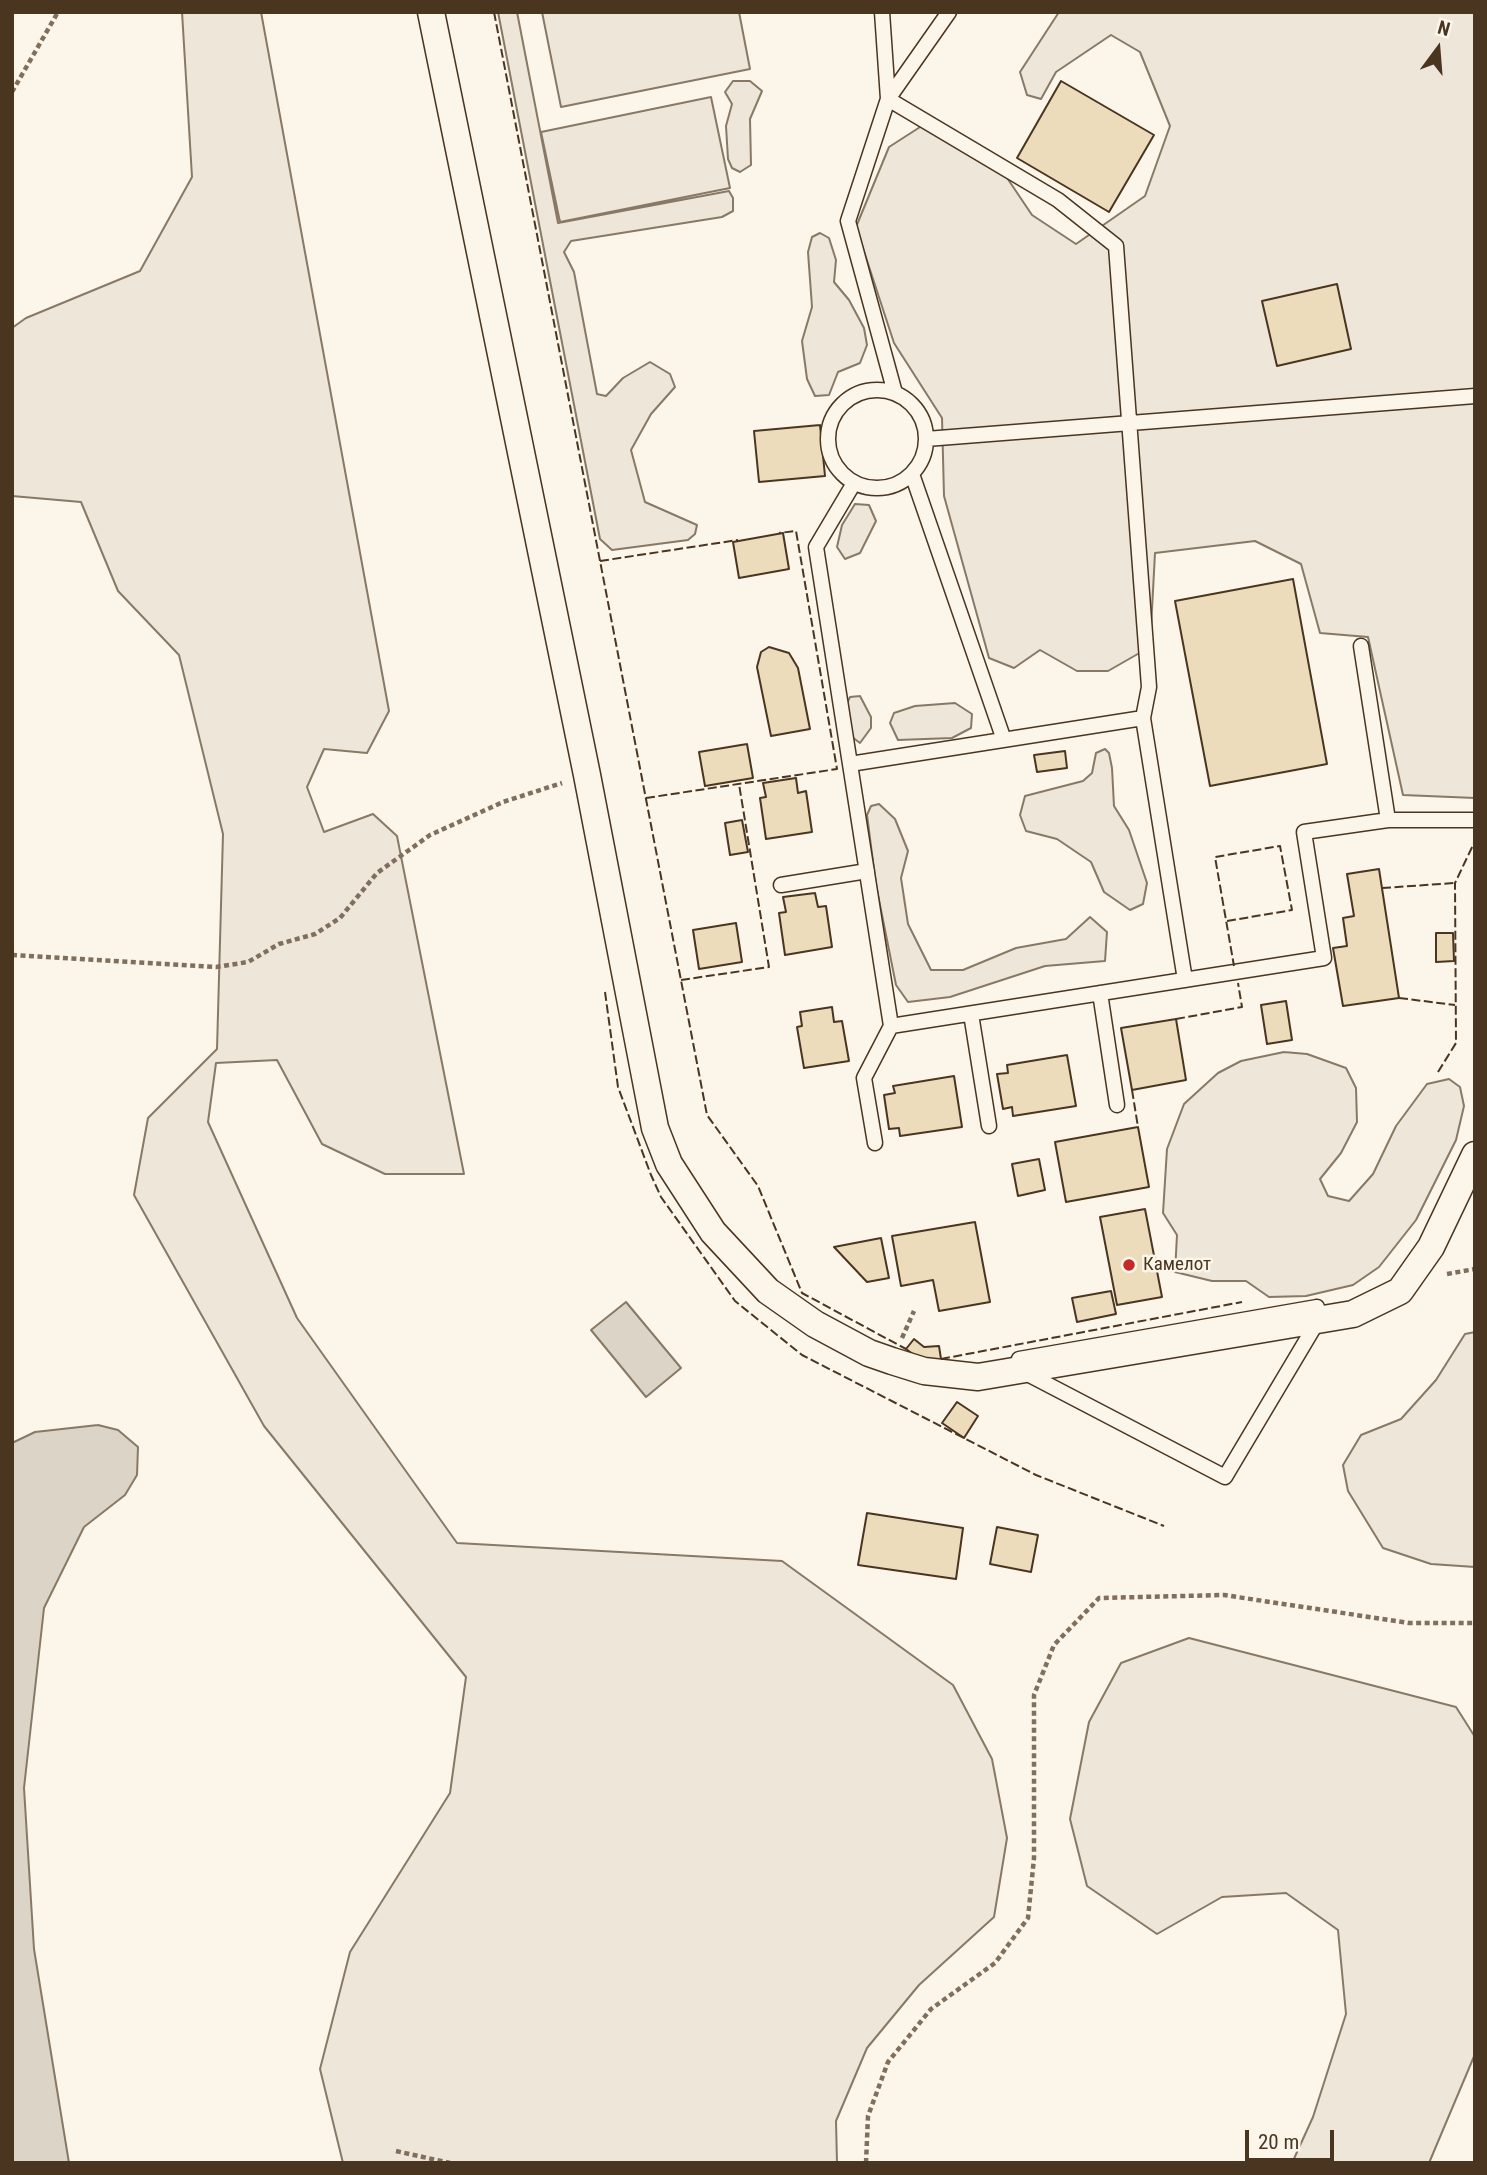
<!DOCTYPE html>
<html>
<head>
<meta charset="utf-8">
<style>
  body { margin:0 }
  #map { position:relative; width:1487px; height:2175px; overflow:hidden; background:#fbf6e9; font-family:"Roboto Condensed",sans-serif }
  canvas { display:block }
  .frame { position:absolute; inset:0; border:14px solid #4a3520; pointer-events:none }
  .north { position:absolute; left:1403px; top:14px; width:70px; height:70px; -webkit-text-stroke:5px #fbf6e9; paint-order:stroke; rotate:16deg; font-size:19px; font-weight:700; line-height:28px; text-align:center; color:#4a3520 }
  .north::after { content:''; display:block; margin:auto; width:24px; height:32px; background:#4a3520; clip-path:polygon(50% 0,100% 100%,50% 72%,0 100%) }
  .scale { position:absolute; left:1245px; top:2130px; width:89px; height:32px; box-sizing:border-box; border:4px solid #4a3520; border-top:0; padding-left:9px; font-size:21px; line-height:24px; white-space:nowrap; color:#4a3520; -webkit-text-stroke:5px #fbf6e9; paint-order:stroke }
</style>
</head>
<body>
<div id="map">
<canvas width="1487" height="2175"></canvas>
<div class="frame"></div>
<div class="north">N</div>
<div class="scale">20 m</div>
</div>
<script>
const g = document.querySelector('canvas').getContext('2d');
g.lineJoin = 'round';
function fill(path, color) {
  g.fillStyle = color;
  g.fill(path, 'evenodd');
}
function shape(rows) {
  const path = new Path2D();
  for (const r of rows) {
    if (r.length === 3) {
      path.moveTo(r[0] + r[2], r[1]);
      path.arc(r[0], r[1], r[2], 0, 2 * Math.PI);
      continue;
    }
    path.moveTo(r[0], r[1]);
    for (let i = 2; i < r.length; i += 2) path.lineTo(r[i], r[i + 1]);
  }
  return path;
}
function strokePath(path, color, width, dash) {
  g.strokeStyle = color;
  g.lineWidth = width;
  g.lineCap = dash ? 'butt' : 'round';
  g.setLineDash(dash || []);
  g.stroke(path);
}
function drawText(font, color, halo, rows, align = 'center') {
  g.font = font + ' "Roboto Condensed",sans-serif';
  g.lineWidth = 5;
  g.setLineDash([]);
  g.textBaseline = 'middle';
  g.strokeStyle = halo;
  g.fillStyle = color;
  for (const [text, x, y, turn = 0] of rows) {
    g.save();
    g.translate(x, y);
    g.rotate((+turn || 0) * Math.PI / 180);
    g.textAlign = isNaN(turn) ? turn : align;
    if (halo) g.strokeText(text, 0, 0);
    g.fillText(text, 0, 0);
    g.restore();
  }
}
const green = shape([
  [182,12,261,12,389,711,367,753,324,749,307,787,324,832,373,814,397,836,464,1174,385,1174,322,1144,277,1060,216,1063,208,1122,297,1318,457,1543,782,1561,953,1685,992,1759,1007,1838,994,1917,919,1985,867,2048,836,2121,837,2163,343,2163,320,2069,350,1952,450,1793,466,1677,264,1426,134,1195,148,1118,217,1049,223,834,179,655,118,591,81,502,12,496,12,328,26,318,140,271,192,177,182,12],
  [498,12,517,12,558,223,729,191,733,198,733,211,722,217,571,241,564,252,574,272,597,394,606,396,623,378,650,362,670,374,675,387,651,414,631,450,645,502,697,525,695,534,688,540,612,550,600,539,498,12],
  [542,12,739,12,750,69,561,107,542,12],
  [1059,12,1475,12,1475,798,1403,795,1368,637,1320,633,1301,564,1255,541,1155,553,1150,647,1108,671,1077,671,1040,650,1014,668,989,658,944,496,942,418,894,343,856,227,889,147,931,120,991,154,1032,215,1076,244,1145,196,1170,126,1140,52,1111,35,1056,72,1041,99,1027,95,1020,72,1059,12],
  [733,81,750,81,762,91,750,119,751,165,740,172,732,168,728,159,726,126,732,104,725,92,733,81],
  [711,97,730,188,560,222,541,132,711,97],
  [820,233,829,238,836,260,834,282,849,300,864,328,867,345,860,363,838,372,829,395,815,396,807,379,802,341,812,307,808,252,812,237,820,233],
  [855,504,869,505,876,521,860,553,845,559,837,547,842,525,855,504],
  [860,696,871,717,871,728,860,743,852,737,846,705,850,697,860,696],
  [955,703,972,714,971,728,952,738,898,740,890,723,894,713,915,706,955,703],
  [1105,749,1109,753,1112,768,1114,806,1129,830,1147,883,1143,904,1130,910,1104,892,1091,862,1057,839,1026,831,1020,815,1025,796,1083,781,1092,773,1096,753,1105,749],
  [879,804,895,819,908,851,901,878,908,924,931,970,963,970,1016,948,1066,939,1090,917,1107,932,1105,961,1045,966,950,997,908,1002,896,985,876,885,867,815,871,806,879,804],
  [1284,1052,1307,1054,1346,1068,1356,1088,1357,1122,1341,1153,1320,1179,1328,1196,1349,1201,1373,1174,1396,1126,1427,1084,1449,1079,1460,1087,1464,1106,1456,1140,1416,1220,1379,1267,1353,1285,1306,1296,1269,1297,1246,1281,1212,1281,1175,1272,1177,1235,1163,1213,1167,1149,1184,1104,1218,1073,1241,1061,1284,1052],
  [1475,1332,1475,1567,1431,1564,1383,1548,1348,1491,1343,1465,1361,1435,1401,1419,1436,1380,1465,1334,1475,1332],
  [1189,1638,1456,1707,1475,1737,1475,2054,1429,2163,1292,2163,1313,2117,1346,2014,1338,1930,1286,1893,1222,1897,1157,1934,1087,1886,1070,1819,1089,1722,1121,1663,1189,1638]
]);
fill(green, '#ede6d9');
strokePath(green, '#887966', 2);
const water = shape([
  [626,1302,681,1368,646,1397,591,1330,626,1302],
  [98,1425,118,1430,138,1447,137,1475,125,1495,84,1527,44,1608,24,1788,34,1949,69,2163,12,2163,12,1443,35,1432,98,1425]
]);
fill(water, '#dcd4c6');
strokePath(water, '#887966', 2);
const building = shape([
  [1061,81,1154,135,1109,212,1017,158,1061,81],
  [1337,284,1351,349,1277,366,1262,301,1337,284],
  [820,425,825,476,759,482,754,431,820,425],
  [783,533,789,569,739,578,733,542,783,533],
  [1293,579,1327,764,1210,786,1175,601,1293,579],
  [769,647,789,653,798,668,810,729,771,736,757,667,761,652,769,647],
  [747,744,753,778,705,786,699,752,747,744],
  [1065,751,1067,768,1037,772,1034,755,1065,751],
  [796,778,798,793,806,791,812,832,766,839,760,798,766,797,763,783,796,778],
  [742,820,748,852,730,855,725,823,742,820],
  [1379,869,1399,998,1343,1006,1333,948,1347,946,1343,918,1354,916,1347,874,1379,869],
  [815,893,818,907,826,906,832,947,785,955,779,913,786,912,783,897,815,893],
  [736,923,742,962,699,969,693,930,736,923],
  [1436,933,1453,933,1454,961,1436,962,1436,933],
  [1286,1001,1292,1040,1267,1044,1261,1005,1286,1001],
  [832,1007,834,1022,842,1021,849,1061,804,1068,797,1027,802,1026,800,1012,832,1007],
  [1176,1019,1186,1080,1132,1090,1121,1028,1176,1019],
  [1067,1055,1076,1106,1013,1116,1012,1107,1003,1109,997,1074,1008,1073,1007,1065,1067,1055],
  [954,1076,962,1127,900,1136,899,1128,889,1129,884,1095,895,1093,893,1086,954,1076],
  [1138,1127,1149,1187,1066,1202,1055,1142,1138,1127],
  [1039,1159,1045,1190,1018,1196,1012,1164,1039,1159],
  [1145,1209,1162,1297,1117,1305,1100,1217,1145,1209],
  [975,1222,990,1302,939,1311,933,1280,901,1286,892,1236,975,1222],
  [881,1238,889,1278,867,1282,834,1247,881,1238],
  [1111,1291,1116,1314,1077,1322,1072,1298,1111,1291],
  [914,1339,924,1347,939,1346,941,1359,921,1360,906,1349,914,1339],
  [957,1402,978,1416,964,1438,942,1423,957,1402],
  [867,1513,963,1528,956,1579,858,1565,867,1513],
  [997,1527,1038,1535,1031,1572,990,1564,997,1527]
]);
fill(building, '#ecdcbc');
strokePath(building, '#4a3520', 2);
const lane = shape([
  [882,12,888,99,1058,200,1116,246,1149,687,1143,718],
  [877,439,49],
  [895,393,848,221,888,99,949,12],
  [926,439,1475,396],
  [912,474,1004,740],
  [854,483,816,547,891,1026,1324,958,1304,832,1388,820,1475,820],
  [1361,646,1388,820],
  [850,764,1143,718,1185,980],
  [781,885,867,871],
  [1100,993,1117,1105],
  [971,1014,989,1126],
  [875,1143,864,1078,891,1026],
  [1317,1307,1319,1319,1225,1477,1020,1370,1019,1359,1317,1307]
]);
const street = shape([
  [431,12,587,775,655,1128,669,1164,713,1232,768,1291,815,1324,869,1353,892,1361,924,1371,978,1377,1353,1314,1400,1291,1431,1247,1475,1155]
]);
strokePath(lane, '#4a3520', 17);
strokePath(street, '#4a3520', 29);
strokePath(shape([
  [12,92,58,12],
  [12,955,216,967,248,962,279,944,315,934,340,918,377,873,430,835,503,802,562,783],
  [1447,1274,1475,1269],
  [902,1338,914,1311],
  [396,2151,450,2163],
  [866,2163,868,2116,888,2062,931,2009,995,1963,1028,1918,1034,1858,1034,1695,1054,1645,1099,1598,1224,1595,1409,1623,1475,1623]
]), '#7f6f5c', 4.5, [5, 3.5]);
strokePath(lane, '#fbf6e9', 14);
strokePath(street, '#fbf6e9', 26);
strokePath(shape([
  [494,12,707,1115,758,1186,802,1293,906,1349],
  [600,561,738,540],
  [646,798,837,769,796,531,779,533],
  [1382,888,1455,883],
  [1227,921,1292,910,1280,846,1215,857,1234,966],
  [681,980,769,967,739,784],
  [605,992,618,1087,651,1175,661,1197,735,1301,802,1355,1036,1475,1164,1526],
  [1399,998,1455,1005],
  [1176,1019,1242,1007,1238,983],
  [1438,1072,1456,1043,1455,883,1475,841],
  [1132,1090,1138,1127],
  [941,1359,1242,1302]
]), '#4a3520', 2, [9, 3.5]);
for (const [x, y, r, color] of [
  [1129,1265,7,"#c62828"]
]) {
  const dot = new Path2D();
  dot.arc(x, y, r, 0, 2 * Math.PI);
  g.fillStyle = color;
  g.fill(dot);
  strokePath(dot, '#fbf6e9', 2.5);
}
drawText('19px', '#4a3520', '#fbf6e9', [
  ["Камелот",1143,1265]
], 'left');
</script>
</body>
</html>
